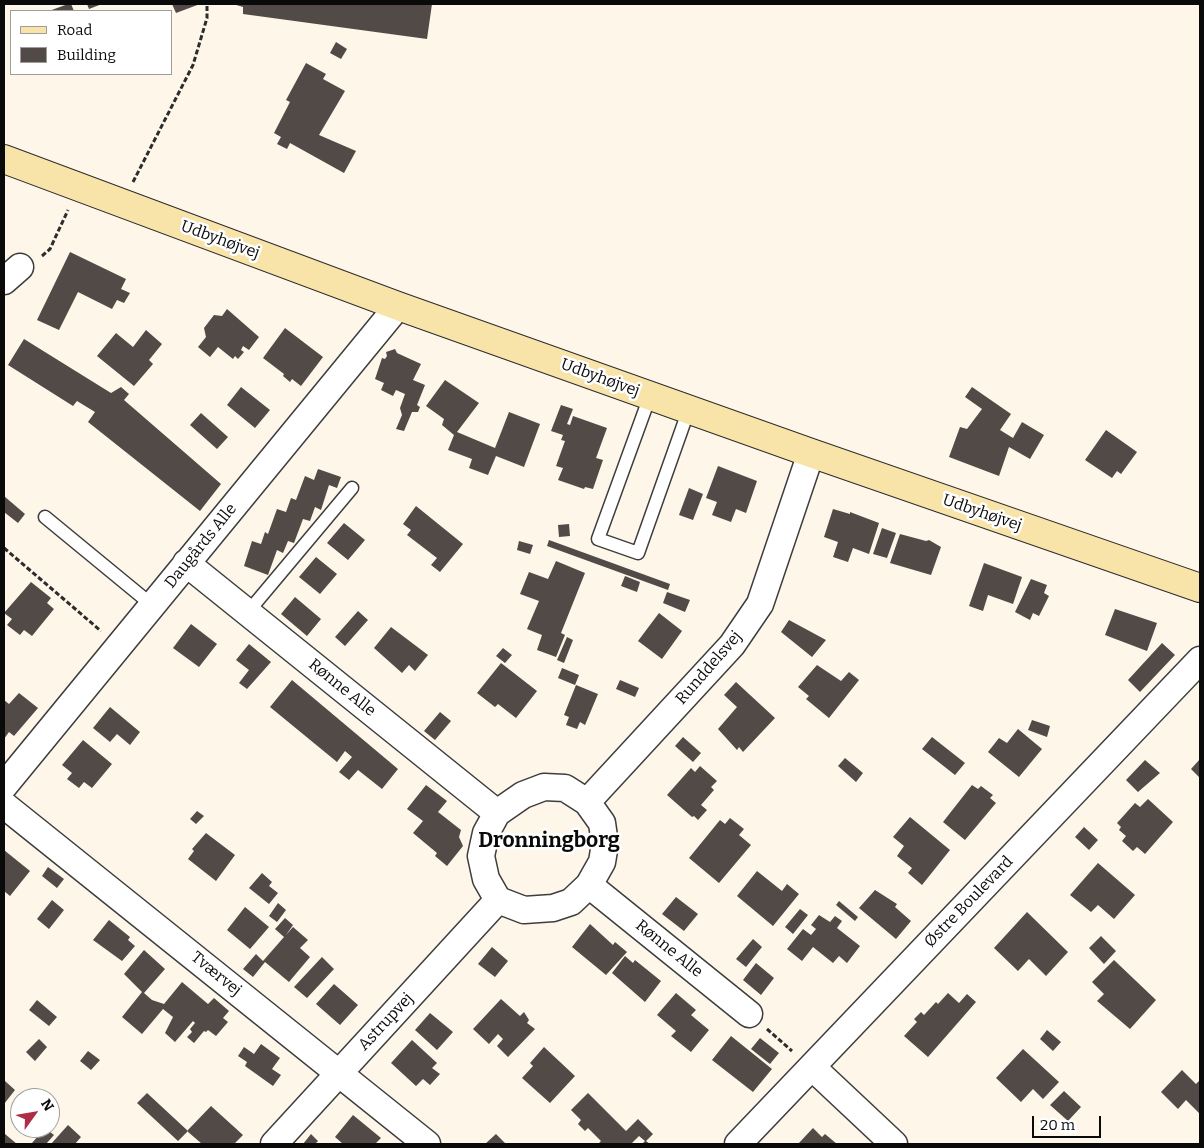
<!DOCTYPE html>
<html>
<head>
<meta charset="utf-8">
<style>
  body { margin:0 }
  #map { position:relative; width:1204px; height:1148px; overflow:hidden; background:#fdf6e9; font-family:Bitter,serif }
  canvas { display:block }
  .frame { position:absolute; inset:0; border:5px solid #0a0a0a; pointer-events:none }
  .legend { position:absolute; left:10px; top:10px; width:162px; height:65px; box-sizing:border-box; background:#fff; border:1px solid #9d9d9d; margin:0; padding:6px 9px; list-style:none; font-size:15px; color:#0a0a0a }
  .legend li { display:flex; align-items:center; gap:10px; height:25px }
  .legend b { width:25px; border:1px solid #9d9d9d }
  .north { position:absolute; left:10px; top:1088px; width:50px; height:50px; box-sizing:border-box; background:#fff; border:1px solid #9d9d9d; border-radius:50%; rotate:58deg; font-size:14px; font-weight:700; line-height:20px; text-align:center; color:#0a0a0a }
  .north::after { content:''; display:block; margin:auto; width:18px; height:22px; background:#ae2e48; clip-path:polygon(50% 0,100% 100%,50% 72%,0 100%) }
  .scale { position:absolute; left:1032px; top:1116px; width:69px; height:22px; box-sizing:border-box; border:2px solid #0a0a0a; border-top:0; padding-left:6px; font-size:15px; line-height:18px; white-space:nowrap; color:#0a0a0a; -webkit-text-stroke:4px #fff; paint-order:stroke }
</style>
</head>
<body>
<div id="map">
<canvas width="1204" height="1148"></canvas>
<div class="frame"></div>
<ul class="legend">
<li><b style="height:6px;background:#f8e3a9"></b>Road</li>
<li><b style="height:14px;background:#524a47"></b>Building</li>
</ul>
<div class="north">N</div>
<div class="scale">20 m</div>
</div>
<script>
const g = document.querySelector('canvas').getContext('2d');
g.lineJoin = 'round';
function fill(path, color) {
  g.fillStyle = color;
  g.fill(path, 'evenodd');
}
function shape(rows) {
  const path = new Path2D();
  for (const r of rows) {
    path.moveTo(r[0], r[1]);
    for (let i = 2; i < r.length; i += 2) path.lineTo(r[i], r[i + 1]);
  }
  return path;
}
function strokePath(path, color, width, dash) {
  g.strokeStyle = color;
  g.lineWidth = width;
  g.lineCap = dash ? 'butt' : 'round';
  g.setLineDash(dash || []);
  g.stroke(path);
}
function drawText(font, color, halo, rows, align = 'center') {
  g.font = font + ' Bitter,serif';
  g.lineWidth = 5;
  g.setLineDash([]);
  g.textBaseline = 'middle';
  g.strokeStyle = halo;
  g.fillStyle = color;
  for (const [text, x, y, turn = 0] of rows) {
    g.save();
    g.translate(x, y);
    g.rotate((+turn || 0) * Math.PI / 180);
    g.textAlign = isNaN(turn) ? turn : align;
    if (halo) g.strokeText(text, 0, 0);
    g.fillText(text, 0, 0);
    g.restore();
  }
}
fill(shape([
  [68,4,71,4,74,11,49,11],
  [87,4,102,4,89,9],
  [172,4,200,4,176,13],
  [233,4,432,4,427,39,243,14,243,7],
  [336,42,347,49,341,59,330,53],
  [306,63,326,74,323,79,345,91,319,135,356,151,344,173,290,143,287,149,277,144,281,137,274,133,290,102,286,100],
  [70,252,126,279,121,289,130,293,124,303,117,300,112,309,78,292,59,330,37,320],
  [227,309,259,337,249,350,243,346,241,350,244,352,238,359,235,356,233,359,218,347,210,357,198,347,206,337,204,328,214,315,222,316],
  [285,328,323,357,301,386,292,379,290,382,283,376,284,374,263,358],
  [146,330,162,344,149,360,153,364,134,386,97,356,116,333,133,347],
  [24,339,111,393,121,387,129,394,124,400,221,484,200,511,88,422,95,412,77,401,73,406,8,365],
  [395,349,397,353,421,364,413,380,425,385,417,405,420,407,418,412,412,412,404,431,396,429,402,415,400,408,405,394,396,390,393,396,381,390,384,383,375,379,382,358,385,359,387,356,386,352],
  [445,380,479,403,457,432,495,448,509,412,540,424,524,467,496,456,488,475,469,468,472,459,448,450,454,435,442,425,444,419,426,406],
  [241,387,270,410,255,428,227,405],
  [972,387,1011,414,1000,430,1013,438,1022,422,1044,435,1030,459,1009,447,999,476,949,457,960,427,967,429,982,409,965,397],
  [561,405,573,409,567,424,570,425,573,416,607,428,596,458,603,460,593,489,585,487,584,489,558,480,563,468,556,466,565,441,561,440,563,435,551,431],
  [201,413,228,437,217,449,190,425],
  [1106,430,1137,452,1121,474,1117,471,1112,478,1085,460],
  [718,466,757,481,746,513,736,509,731,522,712,515,717,502,706,498],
  [318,469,341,477,337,488,329,485,321,510,315,507,310,521,303,519,294,543,288,541,283,553,277,550,268,575,244,566,252,541,261,544,265,532,268,534,277,509,286,512,291,498,296,500,305,476,314,480],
  [689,488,703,494,693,520,679,515],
  [4,496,25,514,18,523,4,512],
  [416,506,463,544,440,572,431,565,437,558,407,535,411,530,403,524],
  [833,509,850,514,850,512,879,523,869,554,853,548,848,562,833,557,838,542,824,537],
  [344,523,365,540,348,560,327,543],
  [569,524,570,536,559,537,558,525],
  [882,528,896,533,887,558,873,554],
  [900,534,926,541,929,540,941,547,931,575,890,563],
  [549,540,670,584,668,590,547,546],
  [519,541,533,545,530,554,517,550],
  [316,557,337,574,320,594,299,577],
  [556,561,585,573,561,633,565,635,556,657,537,650,542,635,527,629,539,601,520,594,529,572,548,579],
  [984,563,1022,577,1013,604,988,595,983,611,969,606],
  [625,576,640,582,637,592,621,586],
  [1031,579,1047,585,1044,593,1049,596,1039,616,1033,613,1030,620,1015,612],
  [31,582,51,598,47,603,54,609,32,636,24,630,20,635,7,625,12,619,4,613],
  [667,592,690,600,685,612,663,603],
  [295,597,321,619,307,636,281,614],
  [1115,609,1157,623,1147,651,1105,635],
  [358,611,368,620,345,646,335,637],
  [659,613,682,631,662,659,638,641],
  [789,620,826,640,812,657,781,632],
  [191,624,217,644,199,667,173,648],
  [391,627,428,655,415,671,409,665,402,673,374,648],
  [567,637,573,640,564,663,557,660],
  [1162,643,1175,655,1140,692,1128,680],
  [249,644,271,662,247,689,239,683,249,670,236,660],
  [503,648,512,655,505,663,496,656],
  [501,663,537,691,516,718,498,704,495,707,477,693],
  [817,665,841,681,849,672,859,680,829,718,806,699,809,696,798,687],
  [562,668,579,675,575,685,558,678],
  [292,680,398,769,382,789,358,770,349,780,339,772,352,757,345,751,337,762,270,707],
  [620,680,639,688,635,697,616,689],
  [736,682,775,718,743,752,739,747,737,750,718,729,737,707,724,695],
  [576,685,598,694,585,725,580,722,577,729,566,725,569,717,564,715],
  [19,693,38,708,14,736,9,732,4,739,4,700,9,704],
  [110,707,140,732,130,745,117,734,110,742,93,728],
  [440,712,451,721,435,740,424,731],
  [1032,720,1050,726,1047,737,1028,730],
  [1018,729,1042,749,1019,777,988,752,999,738,1007,743],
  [683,737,701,753,693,762,675,746],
  [932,737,965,763,955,775,922,749],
  [83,740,112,764,92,788,84,782,79,788,67,779,72,773,62,765],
  [845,758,863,773,856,782,838,766],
  [1200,759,1200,778,1191,769],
  [1145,760,1160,773,1138,792,1126,780],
  [700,766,717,781,711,787,714,790,701,805,707,810,698,820,694,816,692,817,667,795,691,768,695,772],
  [426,785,447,801,438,812,461,830,459,837,463,846,447,866,435,856,437,853,413,833,423,821,407,809],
  [972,785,978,789,981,786,993,795,990,798,996,803,965,840,943,822],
  [1148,799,1173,822,1145,854,1137,847,1133,851,1122,841,1126,836,1119,830,1121,827,1117,823,1135,803,1140,807],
  [197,811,204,816,196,824,190,819],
  [910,817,950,850,922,885,908,873,912,868,897,856,904,846,893,837],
  [730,818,744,829,739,835,751,845,719,883,689,858,720,820,725,824],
  [1084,827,1098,840,1089,850,1075,837],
  [206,833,235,855,216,881,188,859,194,851,192,849],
  [4,850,30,871,10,896,4,891],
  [1098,863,1135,895,1114,919,1098,905,1091,912,1070,895],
  [48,867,64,879,57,888,42,876],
  [757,871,782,891,787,884,799,894,773,926,737,896],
  [262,873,272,882,269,886,278,893,269,904,249,888],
  [875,890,897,904,895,907,911,921,896,939,859,908],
  [676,897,698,914,684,931,662,914],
  [52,900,64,910,49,929,37,919],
  [839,901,858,917,855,921,836,905],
  [278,903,286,910,277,922,269,916],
  [245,907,269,927,250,949,227,930],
  [800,909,808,915,793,934,785,927],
  [1027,912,1068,952,1046,976,1029,959,1018,971,994,948],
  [819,915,830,922,835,916,842,921,837,928,860,946,847,963,839,956,833,963,813,947,802,961,787,949,803,929,811,935,816,929,811,925],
  [285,918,293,925,286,935,293,927,308,940,300,948,310,957,289,982,265,962,253,977,243,969,256,954,263,961,284,937,275,929],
  [109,920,130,937,128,940,135,946,122,961,93,940],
  [590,924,613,945,615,942,627,952,606,975,572,947],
  [1101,936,1116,951,1104,964,1089,948],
  [753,939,762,947,746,967,736,959],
  [492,947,508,961,495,977,478,964],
  [144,950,165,969,144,993,152,1000,164,1004,182,982,208,1004,214,998,229,1011,223,1018,228,1022,216,1036,208,1030,206,1032,204,1031,194,1043,187,1037,192,1032,190,1029,195,1023,193,1021,175,1042,165,1033,173,1017,163,1009,142,1034,122,1017,142,992,124,974],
  [625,956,633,963,635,960,661,981,645,1002,612,973],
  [322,957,334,969,307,998,294,987],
  [1114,960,1156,1000,1130,1029,1097,1001,1104,994,1092,982],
  [756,963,774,978,761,995,743,980],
  [334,984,358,1005,340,1025,316,1004],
  [676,993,696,1010,691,1015,709,1030,691,1052,671,1036,676,1031,657,1015],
  [948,993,959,1003,967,994,976,1002,928,1057,904,1036,917,1022,914,1019,921,1012,924,1015,936,1002,938,1004],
  [501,999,520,1016,524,1012,529,1020,527,1023,535,1029,508,1057,497,1046,503,1039,498,1034,489,1044,473,1029],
  [37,1000,57,1017,49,1026,29,1010],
  [430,1013,453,1032,437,1050,415,1030],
  [1047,1030,1061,1042,1053,1051,1040,1039],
  [731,1036,772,1069,753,1092,712,1060],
  [760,1038,779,1053,770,1064,751,1049],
  [39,1039,47,1047,35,1061,26,1052],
  [412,1040,437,1063,432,1068,440,1074,430,1085,423,1079,416,1086,391,1063],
  [261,1044,280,1058,272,1069,281,1075,273,1086,245,1066,247,1062,238,1056,244,1047,254,1054],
  [544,1047,575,1076,550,1103,522,1078,533,1066,530,1063],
  [1023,1049,1059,1082,1043,1099,1033,1089,1021,1102,996,1078],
  [88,1051,100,1060,91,1070,80,1061],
  [1182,1070,1196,1084,1200,1080,1200,1114,1186,1100,1178,1109,1161,1092],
  [5,1081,15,1090,4,1104,4,1082],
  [1064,1091,1081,1107,1068,1121,1050,1105],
  [147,1093,188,1131,178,1141,137,1103],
  [588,1093,626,1131,638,1119,653,1134,646,1141,650,1144,642,1144,645,1141,639,1136,631,1144,598,1144,601,1141,588,1128,585,1131,578,1124,581,1120,571,1110],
  [211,1106,243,1135,234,1144,202,1144,187,1131],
  [353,1115,381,1138,375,1144,343,1144,335,1137],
  [68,1125,81,1137,75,1144,51,1144],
  [45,1128,54,1135,46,1144,33,1144,32,1143],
  [813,1128,822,1137,825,1134,837,1144,798,1144],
  [5,1134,17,1144,4,1144],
  [311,1134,318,1141,315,1144,303,1144],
  [496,1134,506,1144,485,1144]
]), '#524a47');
const lane = shape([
  [650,396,598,539,638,553,689,409],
  [45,517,152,605],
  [248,612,352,488]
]);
const street = shape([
  [4,281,20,267],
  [186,563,497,813],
  [4,786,398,306],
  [544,787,565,788,587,802,602,823,605,844,602,862,589,885,571,902,553,908,524,910,498,900,486,879,481,856,486,833,497,813,523,795,544,787],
  [587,802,732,645,760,604,811,453],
  [4,805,427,1144],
  [589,885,749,1014],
  [812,1067,894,1144],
  [274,1144,498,900],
  [738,1144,1200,660]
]);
const secondary = shape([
  [4,159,398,306,811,453,1200,588]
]);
strokePath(lane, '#3d3d3d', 15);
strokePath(street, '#3d3d3d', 29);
strokePath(secondary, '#2c2c2c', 30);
strokePath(shape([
  [133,182,193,65,207,18,207,4],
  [42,256,50,249,68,210],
  [4,548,101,631],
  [767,1029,792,1051]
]), '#2c2c2c', 3, [5, 2.5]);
strokePath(lane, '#fff', 12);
strokePath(street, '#fff', 26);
strokePath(secondary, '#f8e3a9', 28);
drawText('16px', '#0a0a0a', '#fff', [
  ["Udbyhøjvej",220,240,20],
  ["Udbyhøjvej",600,378,20],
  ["Udbyhøjvej",982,513,19],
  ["Daugårds Alle",201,546,-51],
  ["Runddelsvej",709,668,-49],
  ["Rønne Alle",342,688,39],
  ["Østre Boulevard",969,902,-46],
  ["Rønne Alle",669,949,39],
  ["Tværvej",216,974,39],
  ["Astrupvej",386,1022,-47]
]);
drawText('bold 21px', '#0a0a0a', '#fff', [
  ["Dronningborg",549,841]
]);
</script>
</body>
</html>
